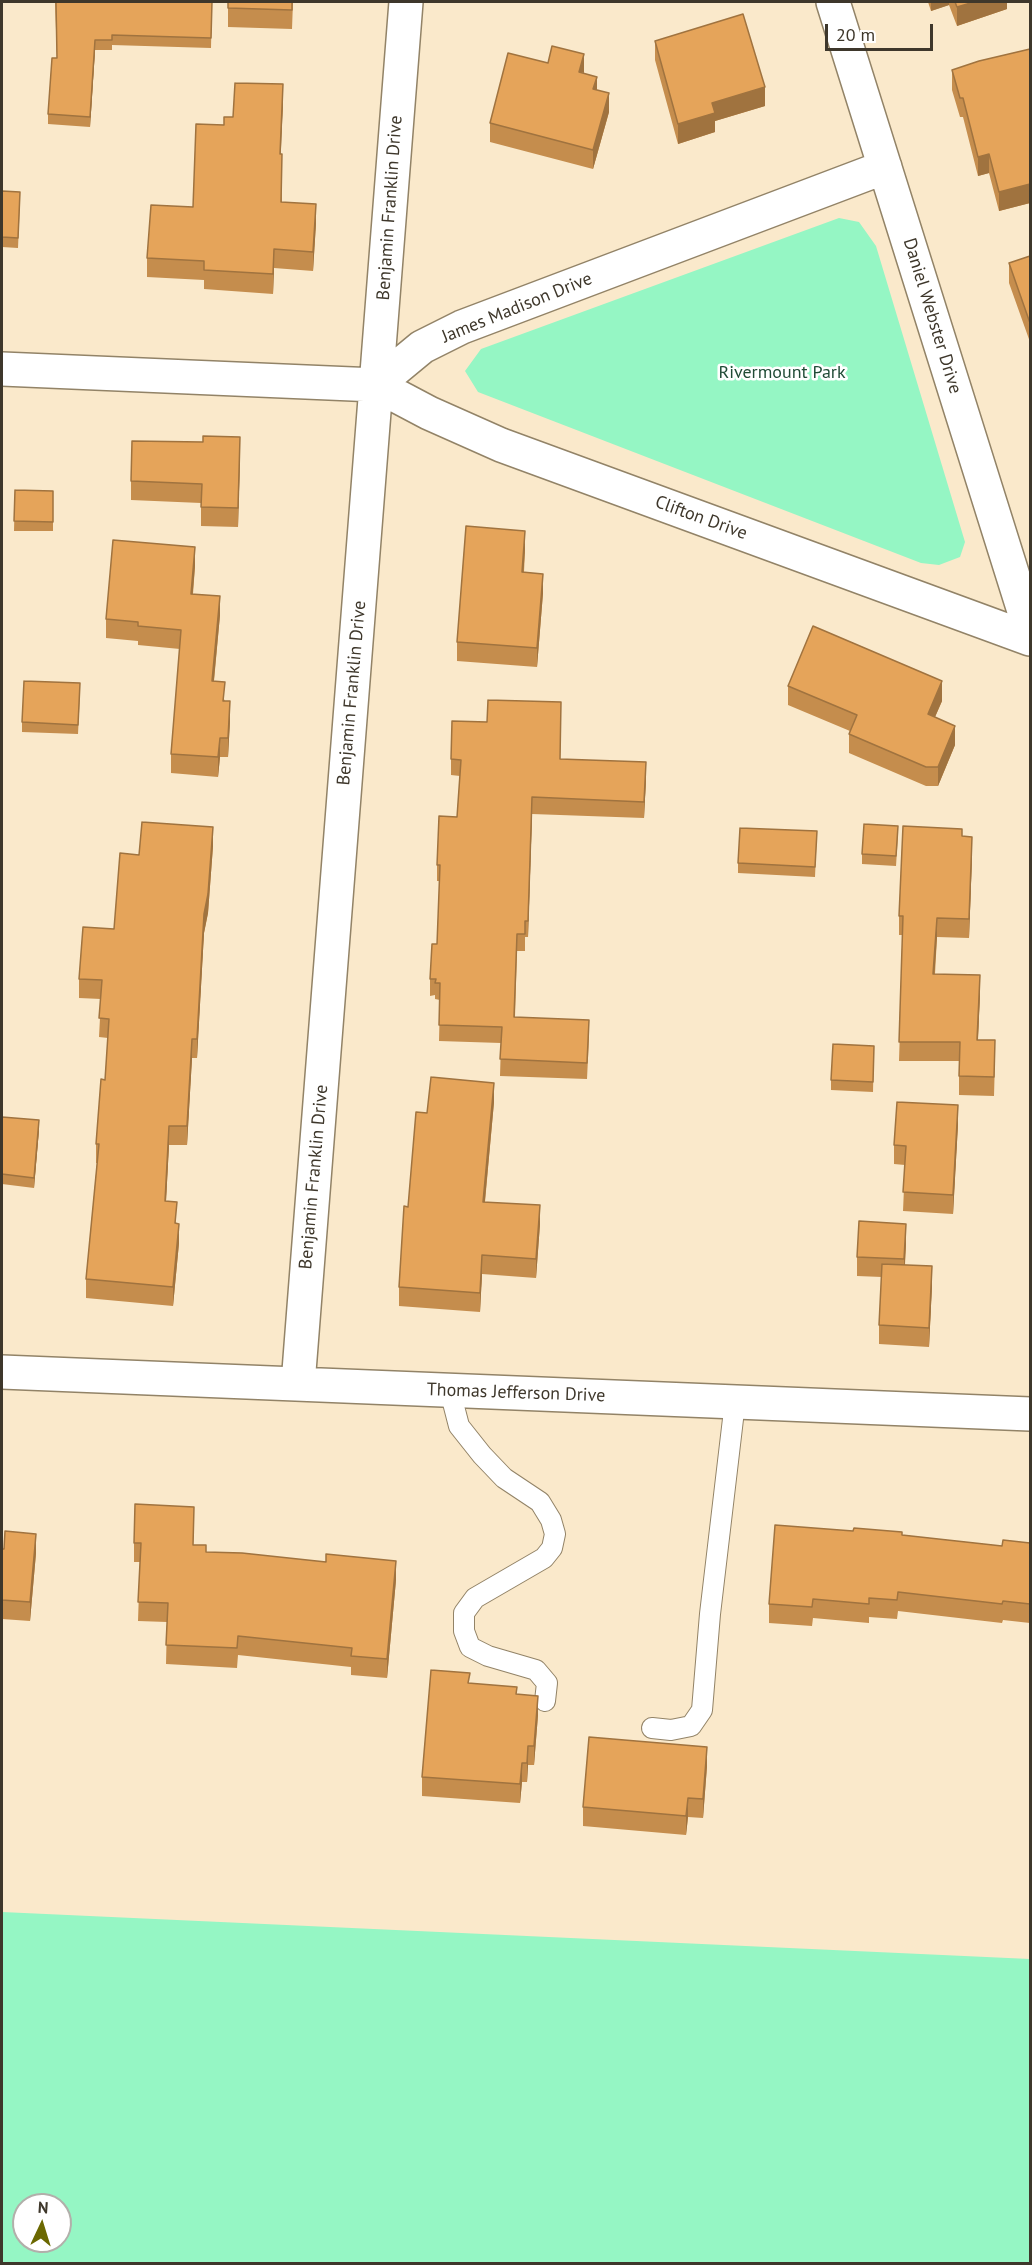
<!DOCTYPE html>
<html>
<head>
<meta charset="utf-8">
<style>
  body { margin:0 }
  #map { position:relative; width:1032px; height:2265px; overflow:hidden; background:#fae9cb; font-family:"PT Sans",sans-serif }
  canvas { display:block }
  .frame { position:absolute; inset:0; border:3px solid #3e372b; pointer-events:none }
  .north { position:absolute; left:12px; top:2193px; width:60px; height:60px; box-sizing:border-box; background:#fff; border:2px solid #b2afaa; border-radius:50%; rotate:4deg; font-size:16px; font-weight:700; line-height:24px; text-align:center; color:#3e372b }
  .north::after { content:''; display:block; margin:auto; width:21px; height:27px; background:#6b6801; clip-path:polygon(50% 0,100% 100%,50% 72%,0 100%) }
  .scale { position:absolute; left:825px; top:24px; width:108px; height:27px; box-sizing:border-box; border:3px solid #3e372b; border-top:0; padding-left:8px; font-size:18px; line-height:21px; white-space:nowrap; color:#3e372b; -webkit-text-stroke:4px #fff; paint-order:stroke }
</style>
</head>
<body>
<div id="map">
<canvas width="1032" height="2265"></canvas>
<div class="frame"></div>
<div class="north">N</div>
<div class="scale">20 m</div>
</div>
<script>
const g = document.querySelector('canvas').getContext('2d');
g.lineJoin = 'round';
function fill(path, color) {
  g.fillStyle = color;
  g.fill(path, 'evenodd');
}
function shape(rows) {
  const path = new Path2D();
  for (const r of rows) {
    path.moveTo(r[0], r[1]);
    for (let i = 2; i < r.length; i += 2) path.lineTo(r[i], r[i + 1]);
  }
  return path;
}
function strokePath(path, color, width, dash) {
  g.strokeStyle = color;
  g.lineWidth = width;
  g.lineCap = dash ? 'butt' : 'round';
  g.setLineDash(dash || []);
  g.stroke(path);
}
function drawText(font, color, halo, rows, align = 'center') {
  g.font = font + ' "PT Sans",sans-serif';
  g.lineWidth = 5;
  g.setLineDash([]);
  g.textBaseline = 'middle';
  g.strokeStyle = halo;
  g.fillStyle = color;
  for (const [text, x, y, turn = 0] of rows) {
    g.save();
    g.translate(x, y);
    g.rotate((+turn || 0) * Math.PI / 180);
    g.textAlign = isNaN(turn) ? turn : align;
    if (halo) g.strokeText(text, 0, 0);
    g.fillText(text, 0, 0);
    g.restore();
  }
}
fill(shape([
  [839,218,859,222,876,246,965,542,960,557,939,565,921,563,478,392,465,371,481,349],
  [2,1912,1030,1959,1030,2263,2,2263],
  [24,2205,60,2205,60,2241,24,2241]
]), '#95f6c4');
const service = shape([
  [450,1391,459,1426,482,1455,504,1478,540,1502,551,1520,555,1534,552,1548,544,1558,475,1598,464,1613,464,1631,470,1647,488,1656,536,1670,547,1683,545,1701],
  [652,1728,671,1730,691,1726,702,1710,710,1614,735,1402]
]);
const minor = shape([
  [833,2,1030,630],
  [2,369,376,385,422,347,462,327,885,167],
  [376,385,429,413,501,445,1030,639],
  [2,1372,1030,1414],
  [298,1384,406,2]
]);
strokePath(service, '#928367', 22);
strokePath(minor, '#928367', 36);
strokePath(service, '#fff', 20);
strokePath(minor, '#fff', 33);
fill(shape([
  [55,2,212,2,211,48,112,45,112,50,95,50,90,127,48,124,48,114,57,58],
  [228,2,293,2,292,29,228,27],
  [928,2,1007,2,1007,9,957,26,949,5,931,11],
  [655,41,765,106,715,121,715,132,678,144,655,60],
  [1030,49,1030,203,999,211,989,173,978,176,963,117,960,117,952,90,952,70],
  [584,73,597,90,609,112,593,169,490,142,490,123],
  [283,103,280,154,282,202,316,223,313,271,274,268,273,294,204,289,204,280,147,277,147,258,193,207,233,117],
  [2,191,20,201,18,248,2,247],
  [1030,256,1030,342,1009,283,1009,263],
  [240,456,238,527,201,526,201,503,131,500,131,481],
  [15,490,53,491,53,531,14,531],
  [525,550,524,572,543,593,537,667,457,661,457,642],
  [195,566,193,594,220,615,214,681,225,701,230,720,228,757,220,757,218,777,171,773,171,754,180,649,138,645,138,641,106,638,106,619],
  [788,686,942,701,935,717,955,745,938,786,926,786,849,753,849,734,850,731,788,705],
  [80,693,78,734,22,732,22,722],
  [561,719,560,759,646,779,644,818,532,814,528,937,525,937,525,951,517,951,515,1017,589,1037,587,1079,500,1076,501,1043,439,1041,440,1000,435,999,435,995,430,996,430,979,437,944,440,881,437,881,437,865,457,817,460,776,451,775,451,759,487,722],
  [817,831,815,877,738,873,738,863],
  [898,835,896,866,862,864,862,854],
  [962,836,972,856,969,938,937,937,935,974,980,994,978,1040,995,1060,994,1096,959,1095,959,1061,899,1061,903,935,899,935,899,916],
  [213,846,208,913,204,933,197,1058,192,1058,187,1145,169,1145,166,1201,176,1223,179,1243,173,1306,86,1298,86,1279,97,1163,96,1163,96,1144,105,1080,108,1038,99,1037,101,999,79,998,79,979,114,929,139,855],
  [874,1046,873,1092,831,1090,831,1080],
  [494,1102,485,1202,540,1224,536,1278,482,1274,480,1312,399,1306,399,1287,408,1207,427,1113],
  [2,1117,39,1130,34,1188,2,1184],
  [958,1124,953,1214,903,1211,905,1165,894,1164,894,1145],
  [906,1243,905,1265,932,1285,929,1347,879,1344,879,1325,882,1277,857,1276,857,1257],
  [194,1526,193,1545,206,1552,396,1580,387,1678,351,1675,351,1667,238,1655,237,1668,166,1664,167,1622,138,1621,140,1562,134,1562,134,1543],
  [902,1535,1002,1546,1030,1543,1030,1623,1003,1620,1002,1623,898,1611,897,1619,869,1617,869,1623,813,1618,812,1626,769,1623,769,1604],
  [2,1549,36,1553,30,1621,2,1619],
  [470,1683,517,1694,538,1715,534,1765,528,1765,527,1782,522,1782,520,1803,422,1796,422,1777],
  [707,1766,703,1818,688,1817,686,1835,583,1826,583,1807]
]), '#c58d4d');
fill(shape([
  [931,2,949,2,949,5,931,11],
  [974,2,1007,2,1007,9,957,26,957,7],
  [95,40,95,50,90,127,90,117],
  [584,54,584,73,579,72],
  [597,77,597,96,593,89],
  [283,84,283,103,280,173,280,154],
  [765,87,765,106,715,121,715,132,678,144,678,124,712,103],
  [609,93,609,112,593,169,593,150],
  [989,154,989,173,978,176,978,157],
  [1030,184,1030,203,999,211,999,192],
  [316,204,316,223,313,271,313,252],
  [274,249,274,268,273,294,273,274],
  [240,437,240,456,238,527,238,508],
  [525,531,525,550,522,591,522,572],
  [195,547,195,566,191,613,191,594],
  [543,574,543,593,537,667,537,648],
  [220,596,220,615,212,700,212,681],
  [942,681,942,701,928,733,928,714],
  [230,701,230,720,228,757,228,738],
  [955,726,955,745,938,786,938,767],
  [220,738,220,757,218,777,218,757],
  [646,762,646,779,644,818,644,802],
  [532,797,532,814,528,937,528,921],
  [213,827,213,846,208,913,204,933,197,1058,197,1039,204,914],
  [972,837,972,856,969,938,969,919],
  [937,918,937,937,933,993,933,974],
  [980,975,980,994,977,1059,977,1040],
  [192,1039,192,1058,187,1145,187,1126],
  [494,1083,494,1102,483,1221,483,1202],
  [958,1105,958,1124,953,1214,953,1195],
  [39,1120,39,1130,34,1188,34,1178],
  [169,1126,169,1145,165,1220,165,1201],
  [540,1205,540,1224,536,1278,536,1259],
  [179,1224,179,1243,173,1306,173,1287],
  [906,1224,906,1243,904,1278,904,1259],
  [482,1255,482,1274,480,1312,480,1293],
  [932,1266,932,1285,929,1347,929,1328],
  [36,1534,36,1553,30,1621,30,1602],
  [396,1561,396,1580,387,1678,387,1659],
  [538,1696,538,1715,534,1765,534,1746],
  [528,1746,528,1765,527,1782,527,1763],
  [707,1747,707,1766,703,1818,703,1799],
  [522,1763,522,1782,520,1803,520,1784],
  [688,1798,688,1817,686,1835,686,1816]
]), '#a0733f');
const building = shape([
  [56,2,212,2,211,38,112,35,112,40,95,40,90,117,48,114,52,58,57,58,56,2],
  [228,2,292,2,292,10,228,8,228,2],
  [955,2,974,2,957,7,955,2],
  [743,14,765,87,712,103,715,113,678,124,655,41,743,14],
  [552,46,584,54,579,72,597,77,593,89,609,93,593,150,490,123,508,53,548,63,552,46],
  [1030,49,1030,184,999,192,989,154,978,157,963,98,960,98,952,70,979,61,1030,49],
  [235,83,283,84,280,154,282,154,281,202,316,204,313,252,274,249,273,274,204,270,204,261,147,258,151,205,193,207,196,124,224,125,224,117,233,117,235,83],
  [2,191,20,192,18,238,2,237,2,191],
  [1030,256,1030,323,1009,263,1030,256],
  [203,436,240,437,238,508,201,507,202,484,131,481,132,441,203,442,203,436],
  [15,490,53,491,53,522,14,521,15,490],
  [466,526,525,531,522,572,543,574,537,648,457,642,466,526],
  [113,540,195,547,191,594,220,596,212,681,225,682,223,701,230,701,228,738,220,738,218,757,171,754,181,630,138,626,138,622,106,619,113,540],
  [813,626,942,681,928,714,955,726,938,767,926,767,849,734,857,715,788,686,813,626],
  [24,681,80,683,78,725,22,722,24,681],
  [488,700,561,702,560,759,646,762,644,802,532,797,528,921,525,921,525,934,517,934,514,1017,589,1020,587,1063,500,1059,502,1027,439,1025,440,983,435,983,436,979,430,979,432,944,437,944,440,865,437,865,439,816,457,817,461,760,451,759,452,721,487,722,488,700],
  [142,822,213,827,208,894,204,914,197,1039,192,1039,187,1126,169,1126,165,1201,177,1202,175,1223,179,1224,173,1287,86,1279,99,1144,96,1144,101,1079,105,1080,109,1019,99,1018,102,980,79,979,83,927,114,929,120,853,139,855,142,822],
  [864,824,898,826,896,856,862,854,864,824],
  [903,826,962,829,962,836,972,837,969,919,937,918,933,974,980,975,977,1040,995,1040,994,1077,959,1076,960,1042,899,1042,903,916,899,916,903,826],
  [740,828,817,831,815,867,738,863,740,828],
  [833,1044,874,1046,873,1082,831,1080,833,1044],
  [431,1077,494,1083,483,1202,540,1205,536,1259,482,1255,480,1293,399,1287,404,1206,408,1207,416,1112,427,1113,431,1077],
  [897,1102,958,1105,953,1195,903,1192,906,1146,894,1145,897,1102],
  [2,1117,39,1120,34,1178,2,1174,2,1117],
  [859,1221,906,1224,904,1259,857,1257,859,1221],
  [882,1264,932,1266,929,1328,879,1325,882,1264],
  [135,1504,194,1507,193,1545,206,1545,206,1552,242,1553,326,1562,326,1554,396,1561,387,1659,351,1656,352,1648,238,1636,237,1648,166,1645,168,1603,138,1602,141,1543,134,1543,135,1504],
  [775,1525,853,1531,854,1528,902,1532,902,1535,1002,1546,1003,1540,1030,1543,1030,1604,1003,1601,1002,1604,898,1592,897,1600,869,1598,869,1604,813,1599,812,1607,769,1604,775,1525],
  [5,1531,36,1534,30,1602,2,1600,2,1549,4,1549,5,1531],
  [431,1670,470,1673,468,1683,517,1687,516,1694,538,1696,534,1746,528,1746,527,1763,522,1763,520,1784,422,1777,431,1670],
  [589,1737,707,1747,703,1799,688,1798,686,1816,583,1807,589,1737]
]);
fill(building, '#e5a45a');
strokePath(building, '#a0733f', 1.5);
drawText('18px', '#3e372b', '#fff', [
  ["Benjamin Franklin Drive",390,208,-86],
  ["James Madison Drive",517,308,-22],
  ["Daniel Webster Drive",932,316,73],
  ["Clifton Drive",701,518,20],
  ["Benjamin Franklin Drive",352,693,-85],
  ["Benjamin Franklin Drive",314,1177,-85],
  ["Thomas Jefferson Drive",516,1393,2]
]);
drawText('18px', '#204b36', '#fff', [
  ["Rivermount Park",782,373]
]);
</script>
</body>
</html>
